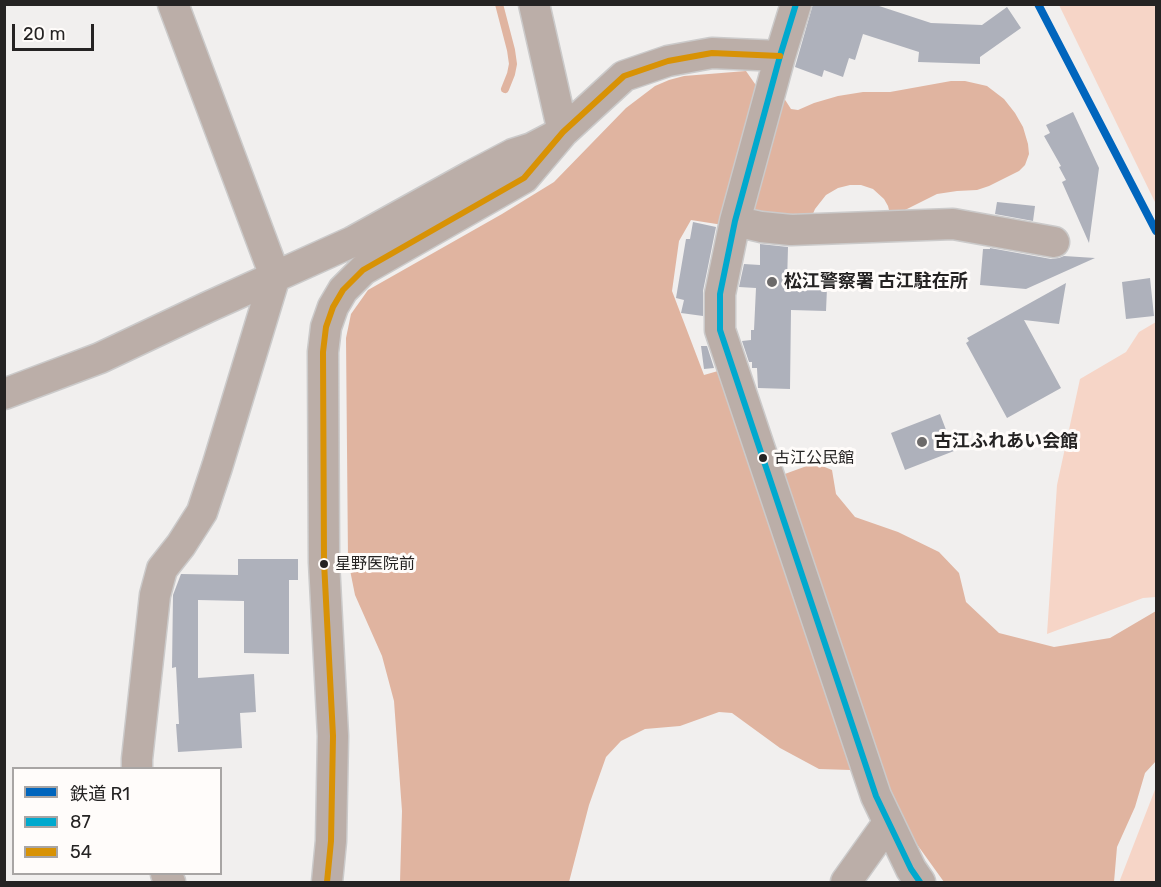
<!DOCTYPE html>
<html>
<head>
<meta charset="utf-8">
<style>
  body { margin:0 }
  #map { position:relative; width:1161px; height:887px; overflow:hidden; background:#f1efee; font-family:Rubik,"Noto Sans JP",sans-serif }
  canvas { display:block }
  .frame { position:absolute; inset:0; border:6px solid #252323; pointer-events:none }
  .legend { position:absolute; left:12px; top:767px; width:210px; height:108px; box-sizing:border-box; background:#fffcfa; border:2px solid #a8a5a4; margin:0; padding:8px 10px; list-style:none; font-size:18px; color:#252323 }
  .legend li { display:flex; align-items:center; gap:12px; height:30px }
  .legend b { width:30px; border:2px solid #a8a5a4 }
  .scale { position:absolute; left:12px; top:24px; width:82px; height:27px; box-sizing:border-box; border:3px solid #252323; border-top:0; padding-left:8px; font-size:18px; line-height:21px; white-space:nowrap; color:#252323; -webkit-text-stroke:4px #fffcfa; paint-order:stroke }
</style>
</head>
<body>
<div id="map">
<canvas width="1161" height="887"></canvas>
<div class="frame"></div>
<ul class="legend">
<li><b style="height:8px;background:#0065bd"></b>鉄道 R1</li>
<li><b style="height:8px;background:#00a9ce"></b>87</li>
<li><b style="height:8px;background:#d89205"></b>54</li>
</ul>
<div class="scale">20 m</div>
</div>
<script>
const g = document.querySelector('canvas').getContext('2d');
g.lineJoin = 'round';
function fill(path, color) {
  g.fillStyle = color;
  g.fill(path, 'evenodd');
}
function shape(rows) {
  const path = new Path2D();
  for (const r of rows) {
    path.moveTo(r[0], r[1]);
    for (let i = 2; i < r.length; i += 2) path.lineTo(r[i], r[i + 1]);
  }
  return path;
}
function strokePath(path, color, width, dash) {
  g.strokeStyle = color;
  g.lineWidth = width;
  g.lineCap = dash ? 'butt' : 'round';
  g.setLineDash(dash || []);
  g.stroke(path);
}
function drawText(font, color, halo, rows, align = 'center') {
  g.font = font + ' Rubik,"Noto Sans JP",sans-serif';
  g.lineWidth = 6;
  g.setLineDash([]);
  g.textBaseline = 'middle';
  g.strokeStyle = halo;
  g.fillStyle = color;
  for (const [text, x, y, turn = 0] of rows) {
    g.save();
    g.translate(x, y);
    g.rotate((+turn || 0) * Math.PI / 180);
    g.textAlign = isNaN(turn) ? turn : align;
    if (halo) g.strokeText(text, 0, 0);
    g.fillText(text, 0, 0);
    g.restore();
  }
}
fill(shape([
  [1059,5,1156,5,1156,204,1152,196],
  [1156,322,1156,597,1143,598,1047,634,1057,485,1080,379,1126,352,1139,332],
  [1156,787,1156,882,1121,882,1120,880]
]), '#f6d5c7');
fill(shape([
  [746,71,762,94,723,225,691,220,679,241,672,291,704,375,725,369,851,770,819,769,780,748,732,713,719,712,680,726,645,729,621,741,606,757,589,805,569,882,400,882,402,811,394,701,382,656,355,595,348,560,346,338,351,314,368,290,502,214,554,182,626,108,655,86,669,80,684,76],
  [951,81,965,81,987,86,1004,99,1015,113,1023,127,1028,144,1029,154,1025,165,1019,171,989,186,977,190,957,191,937,194,905,210,894,214,890,214,888,206,884,199,873,189,861,185,850,185,838,188,826,195,815,209,812,216,767,220,745,209,780,92,791,109,798,110,814,103,838,96,863,92,890,92],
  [815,463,832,470,836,494,855,517,898,532,939,552,959,573,966,602,999,633,1054,647,1110,638,1156,611,1156,761,1145,773,1135,807,1117,847,1114,882,944,882,916,843,910,844,882,773,782,475]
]), '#e0b4a0');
strokePath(shape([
  [499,4,511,50,513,64,511,74,505,89]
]), '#e0b4a0', 8);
fill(shape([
  [813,4,873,4,931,23,982,25,1007,7,1021,28,980,57,980,64,918,62,919,52,863,34,855,60,849,58,843,77,824,70,822,77,795,67],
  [1073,112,1099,168,1089,243,1062,182,1066,180,1059,167,1061,166,1044,136,1050,133,1046,125],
  [997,202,1035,206,1033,221,995,214],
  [693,222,716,227,703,291,703,316,681,313,684,300,676,298,686,239,690,239],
  [760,244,788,247,787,283,822,284,822,288,827,288,826,311,791,310,790,389,758,388,757,368,752,368,752,362,749,362,742,341,751,340,751,330,754,330,756,288,739,287,744,264,760,265],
  [990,248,1051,259,1059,258,1064,256,1095,258,1026,289,980,285,983,249,990,249],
  [1150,278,1154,316,1126,319,1122,282],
  [1066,283,1059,324,1024,320,1061,388,1007,418,966,343,969,341,967,338],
  [701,346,707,346,714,368,704,369],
  [940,414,954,451,905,470,891,433],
  [238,559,298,559,298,580,289,580,289,654,244,653,244,601,198,600,198,678,254,674,256,712,240,713,242,748,178,752,176,724,179,724,176,667,172,668,173,595,181,574,238,575]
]), '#aeb1bb');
const minor = shape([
  [534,4,563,132],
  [796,4,780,56,735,221,720,294,720,330,876,796,911,869,920,882],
  [735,221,761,227,791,230,953,224,1054,242],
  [4,394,100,358,208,307,352,242,473,175,513,154,532,148,555,136],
  [137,768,137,759,155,595,162,569,181,545,202,512,217,467,275,276,173,4],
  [166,874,170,882],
  [327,882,331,841,333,736,324,562,323,352,326,327,333,307,343,290,363,270,524,178,563,132,624,76,668,61,712,53,780,56],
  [846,882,888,823]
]);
strokePath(minor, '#cbcaca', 33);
strokePath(minor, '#bbaea8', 30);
strokePath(shape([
  [796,4,780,56,735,221,720,294,720,330,876,796,911,869,920,882]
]), '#00a9ce', 6);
strokePath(shape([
  [327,882,331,841,333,736,324,562,323,352,326,327,333,307,343,290,363,270,524,178,563,132,624,76,668,61,712,53,780,56]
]), '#d89205', 6);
strokePath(shape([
  [1038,4,1156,231]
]), '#0065bd', 8);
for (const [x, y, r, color] of [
  [772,282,6,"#6c6a6a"],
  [922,442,6,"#6c6a6a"],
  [763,458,5,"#252323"],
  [324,564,5,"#252323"]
]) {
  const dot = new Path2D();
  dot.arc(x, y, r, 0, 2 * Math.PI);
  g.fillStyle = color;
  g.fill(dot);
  strokePath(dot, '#fffcfa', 2);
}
drawText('16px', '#252323', '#fffcfa', [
  ["古江公民館",774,458],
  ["星野医院前",335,564]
], 'left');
drawText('bold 18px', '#252323', '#fffcfa', [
  ["松江警察署 古江駐在所",784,282],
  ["古江ふれあい会館",934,442]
], 'left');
</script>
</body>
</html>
